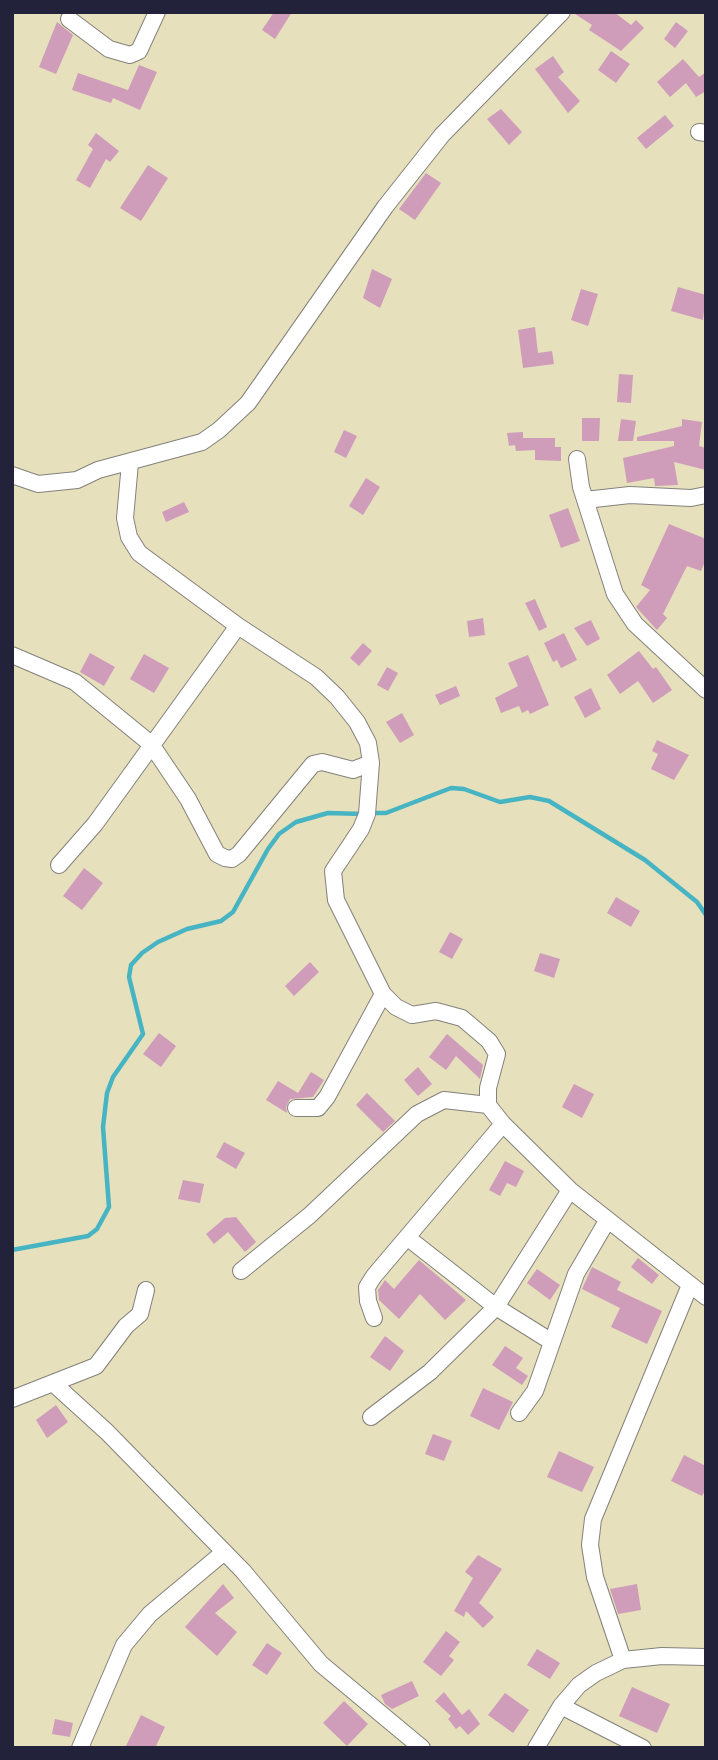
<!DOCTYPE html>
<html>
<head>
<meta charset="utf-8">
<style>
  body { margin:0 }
  #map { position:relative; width:718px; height:1760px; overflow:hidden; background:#e6e0bc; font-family:"Architects Daughter",sans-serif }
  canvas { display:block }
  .frame { position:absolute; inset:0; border:14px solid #22223b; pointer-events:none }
</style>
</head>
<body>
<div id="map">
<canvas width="718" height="1760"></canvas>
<div class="frame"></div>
</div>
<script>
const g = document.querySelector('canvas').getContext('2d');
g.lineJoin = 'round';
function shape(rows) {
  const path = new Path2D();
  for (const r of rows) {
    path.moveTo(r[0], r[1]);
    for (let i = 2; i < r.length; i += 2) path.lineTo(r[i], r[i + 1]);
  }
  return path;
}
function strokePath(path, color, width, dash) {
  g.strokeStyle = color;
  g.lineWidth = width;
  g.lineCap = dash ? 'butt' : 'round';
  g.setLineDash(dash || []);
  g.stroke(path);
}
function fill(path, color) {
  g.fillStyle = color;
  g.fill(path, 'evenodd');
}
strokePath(shape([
  [372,813,386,813,451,788,464,789,500,802,530,797,549,801,645,860,697,902,706,915],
  [12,1250,88,1236,97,1229,109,1207,103,1127,107,1093,113,1077,143,1034,129,977,131,965,142,953,158,942,187,929,221,921,233,912,268,849,279,834,296,822,328,813,363,814]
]), '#47b4c3', 4.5);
fill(shape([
  [274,12,292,12,275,39,262,30],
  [572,12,614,12,631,25,636,20,644,28,621,51,589,30,592,25],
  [57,22,73,35,56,74,39,67],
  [676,22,688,31,675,48,664,39],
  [611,51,630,64,616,83,598,70],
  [553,56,564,72,558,77,580,101,568,113,535,69],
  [683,59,699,77,706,72,706,91,696,97,686,83,670,97,657,82],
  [139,65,157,72,140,110,113,98,111,103,72,90,78,73,128,90],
  [501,109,522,132,509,145,487,119],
  [665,115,674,126,646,149,637,138],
  [96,133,119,151,110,162,106,159,90,188,76,180,93,149,88,145],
  [148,165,168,178,141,221,120,208],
  [426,173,441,183,415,220,399,209],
  [372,269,392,279,380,308,363,298],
  [678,287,706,295,703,320,671,311],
  [581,289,598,294,588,326,571,320],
  [535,327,538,353,552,351,554,364,523,368,518,330],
  [619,374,633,375,631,403,617,402],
  [582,418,600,418,599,441,582,441],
  [621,419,636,421,633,441,618,441],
  [682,419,702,422,699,446,706,448,706,470,674,462,678,485,655,486,654,478,627,483,623,458,674,446,674,441,637,441,637,437,682,426],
  [344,430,357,436,346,458,334,452],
  [523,432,523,438,555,438,555,447,561,447,561,461,535,460,535,450,516,451,515,445,509,446,507,433],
  [366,478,380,487,363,515,349,506],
  [184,502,189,512,166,522,162,512],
  [568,508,580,541,561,548,549,515],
  [669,524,706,539,706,559,701,571,687,566,663,614,667,618,657,630,636,607,650,590,641,585],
  [535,599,547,627,539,631,525,603],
  [483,618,485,635,469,637,467,621],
  [591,620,600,639,587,646,574,628],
  [564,633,577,660,561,668,557,660,553,662,544,643],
  [363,643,372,651,359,666,350,658],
  [639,651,653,669,656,667,672,690,653,703,638,681,620,694,607,675],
  [90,653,115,667,104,686,80,672],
  [144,654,169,668,154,693,130,679],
  [528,655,549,705,530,714,528,710,522,713,519,706,501,713,495,698,518,686,508,663],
  [387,667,398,673,388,691,377,685],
  [456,686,460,696,440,705,435,695],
  [591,688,601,709,585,718,574,697],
  [402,713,414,735,400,743,386,722],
  [657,740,689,755,674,780,651,769,658,754,652,751],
  [84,868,103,883,82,910,63,896],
  [616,897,640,911,631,927,607,913],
  [450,932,463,939,452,959,439,952],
  [540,953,560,959,554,978,534,971],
  [310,962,319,972,294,996,285,986],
  [159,1033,176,1046,161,1067,143,1054],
  [447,1034,483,1065,480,1079,456,1056,446,1070,429,1057],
  [418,1067,432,1084,418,1096,404,1080],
  [311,1072,324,1080,313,1097,290,1099,286,1107,287,1113,266,1100,278,1081,298,1093],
  [574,1084,594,1094,582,1118,562,1107],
  [367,1093,395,1121,383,1132,356,1105],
  [224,1142,245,1153,236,1169,216,1157],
  [505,1161,524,1171,516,1187,507,1183,500,1196,489,1190],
  [183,1180,204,1184,200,1203,178,1199],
  [236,1217,256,1242,245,1252,228,1232,214,1244,206,1234,225,1218],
  [638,1258,659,1275,652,1284,631,1267],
  [419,1260,466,1300,445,1320,420,1294,399,1319,379,1300,378,1290,385,1280,394,1289],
  [592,1267,621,1282,617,1290,662,1311,647,1344,611,1327,620,1308,582,1289],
  [537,1269,560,1285,550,1300,527,1283],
  [385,1336,404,1351,390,1371,370,1357],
  [505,1346,523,1358,516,1368,528,1376,522,1385,492,1365],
  [483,1388,513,1402,499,1430,470,1416],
  [56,1405,68,1422,47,1438,36,1420],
  [433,1434,452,1441,444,1461,425,1454],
  [559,1451,594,1467,582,1492,547,1477],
  [684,1455,706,1466,706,1489,702,1496,671,1481],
  [478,1555,502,1569,479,1603,494,1617,483,1628,466,1611,464,1617,454,1611,473,1578,465,1572],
  [223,1584,234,1598,215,1613,237,1632,217,1656,185,1627],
  [637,1584,641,1610,618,1614,610,1589],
  [446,1631,460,1642,449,1656,454,1660,441,1676,423,1662],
  [267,1643,282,1653,267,1675,252,1665],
  [537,1649,560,1663,550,1679,527,1665],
  [412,1681,419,1696,392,1709,385,1704,381,1695],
  [632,1687,670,1704,657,1733,619,1716],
  [444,1692,462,1715,469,1709,480,1724,468,1735,460,1726,456,1729,448,1719,451,1716,435,1701],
  [505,1693,529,1710,513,1733,488,1715],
  [344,1701,368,1724,347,1746,323,1723],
  [141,1715,165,1727,155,1748,125,1748],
  [55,1719,73,1723,70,1737,52,1734]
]), '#cf9cba');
const minor = shape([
  [69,19,109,49,130,55,139,51,157,12],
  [699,132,706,133],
  [577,459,581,487,615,594,635,624,706,690],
  [130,463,125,518,129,537,139,553,238,626,316,677,337,697,357,722,368,743,371,763,367,814,361,829,333,871,336,900,383,994,396,1007,412,1015,436,1011,462,1018,489,1041,497,1054,488,1088,488,1105,503,1124,570,1190,706,1297],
  [12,475,38,484,77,480,98,470,202,442,219,430,248,403,385,207,442,135,562,12],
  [585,500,630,495,691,498,706,495],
  [12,655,75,682,151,744,188,799,217,854,225,858,232,859,239,854,313,764,322,762,353,770,371,763],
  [59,865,95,824,238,626],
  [296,1108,318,1108,327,1097,383,994],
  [408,1238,496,1307,552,1342],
  [241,1271,310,1215,417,1114,444,1100,488,1105],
  [374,1318,368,1301,367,1287,374,1276,503,1124],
  [53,1383,107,1432,243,1571,321,1664,422,1748],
  [12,1399,96,1366,126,1326,140,1314,146,1290],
  [519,1413,535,1391,576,1274,607,1221],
  [371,1417,430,1372,496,1307,570,1190],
  [623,1660,595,1577,590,1545,593,1519,690,1285],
  [561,1706,643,1748],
  [80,1748,124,1645,150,1614,223,1553],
  [536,1748,561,1706,579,1685,596,1673,623,1660,662,1656,706,1657]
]);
strokePath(minor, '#84817c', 18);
strokePath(minor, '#fff', 16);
</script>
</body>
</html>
